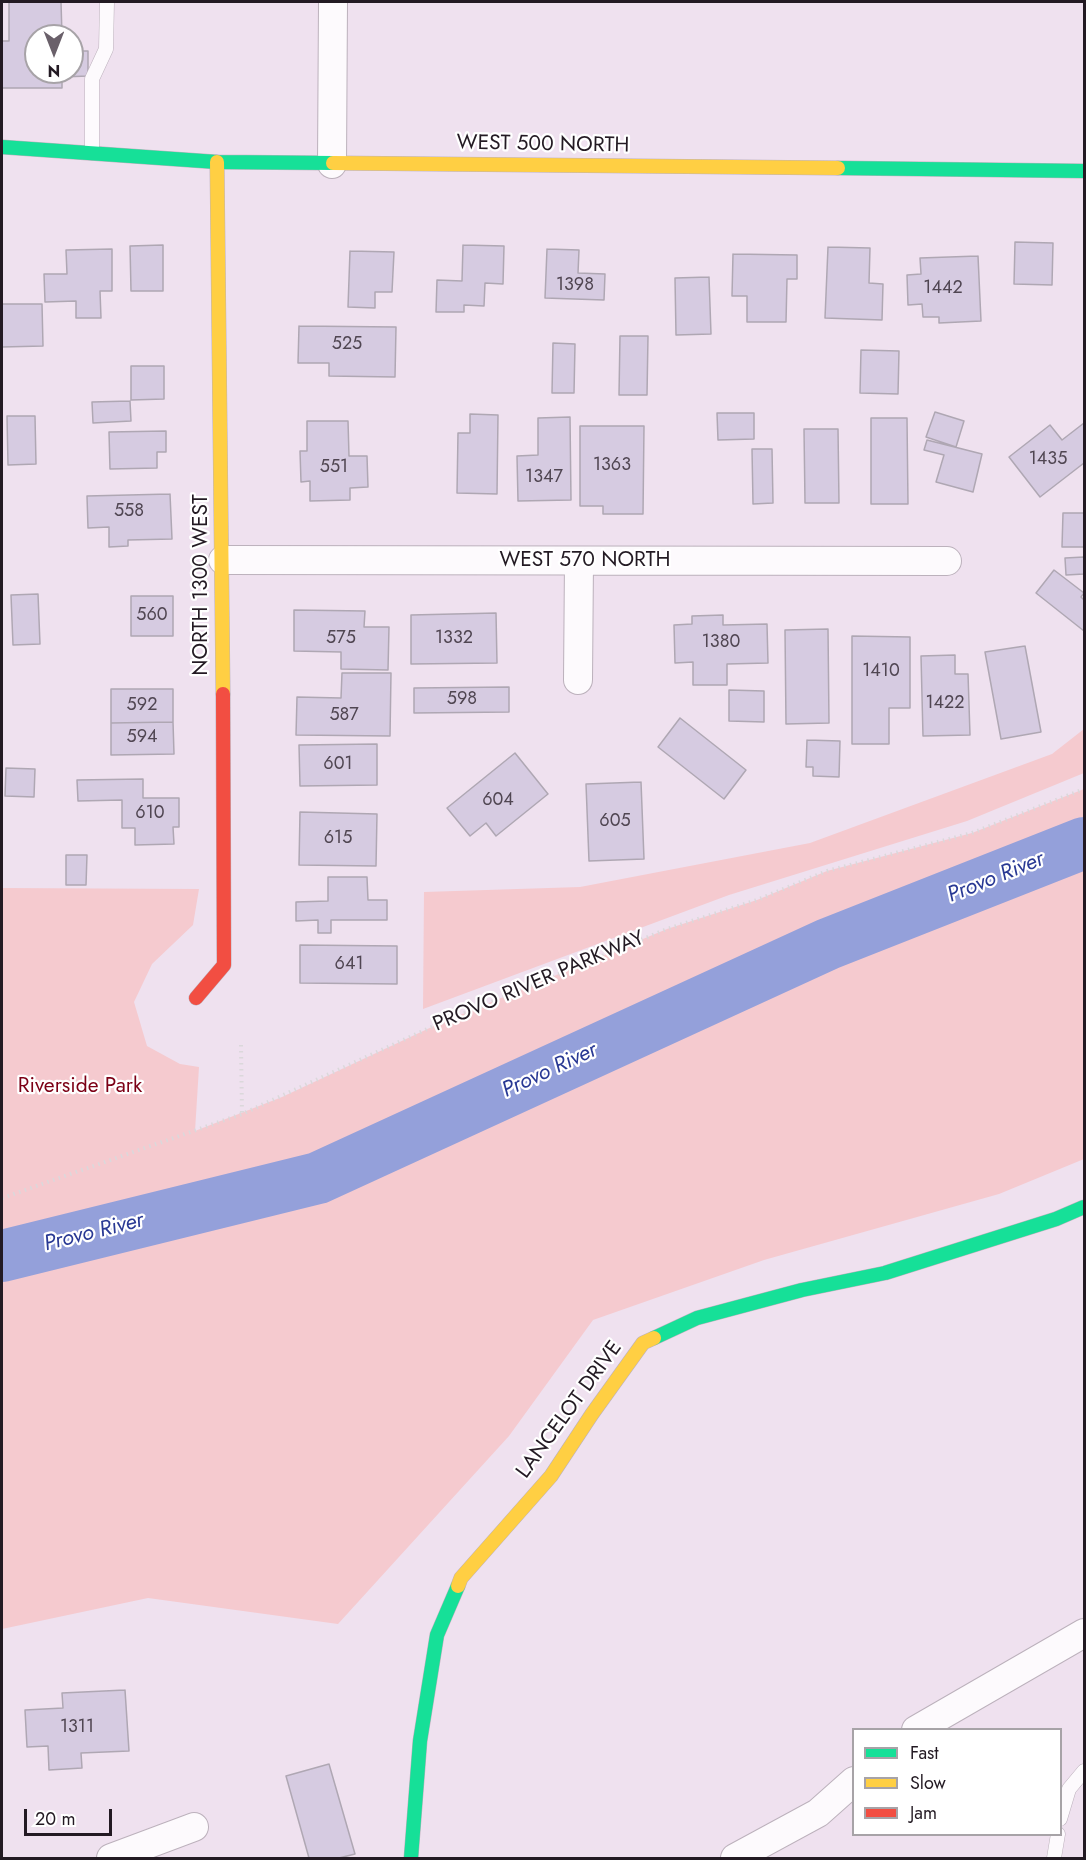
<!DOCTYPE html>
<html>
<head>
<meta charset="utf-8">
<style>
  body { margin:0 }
  #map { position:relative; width:1086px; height:1860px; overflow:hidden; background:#efe1ef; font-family:Jost,sans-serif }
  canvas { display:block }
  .frame { position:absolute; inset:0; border:3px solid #231a23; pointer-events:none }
  .legend { position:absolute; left:852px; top:1728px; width:210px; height:108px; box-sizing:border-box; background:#fff; border:2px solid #a7a3a7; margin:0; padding:8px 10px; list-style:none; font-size:18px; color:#231a23 }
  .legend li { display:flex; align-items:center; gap:12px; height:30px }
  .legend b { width:30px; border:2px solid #a7a3a7 }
  .north { position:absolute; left:24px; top:24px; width:60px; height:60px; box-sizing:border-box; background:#fff; border:2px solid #a7a3a7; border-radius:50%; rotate:180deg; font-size:16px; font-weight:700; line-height:24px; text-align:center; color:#231a23 }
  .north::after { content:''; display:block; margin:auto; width:21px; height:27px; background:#6a606a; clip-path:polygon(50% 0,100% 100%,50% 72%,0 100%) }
  .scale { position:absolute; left:24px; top:1809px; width:88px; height:27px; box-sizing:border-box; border:3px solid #231a23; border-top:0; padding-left:8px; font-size:18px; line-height:21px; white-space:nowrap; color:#231a23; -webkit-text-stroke:4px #fff; paint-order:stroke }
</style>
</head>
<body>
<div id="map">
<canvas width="1086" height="1860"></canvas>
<div class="frame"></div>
<ul class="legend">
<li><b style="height:8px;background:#16e098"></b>Fast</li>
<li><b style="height:8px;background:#ffcf43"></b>Slow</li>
<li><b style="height:8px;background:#f24e42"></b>Jam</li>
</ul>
<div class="north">N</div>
<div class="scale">20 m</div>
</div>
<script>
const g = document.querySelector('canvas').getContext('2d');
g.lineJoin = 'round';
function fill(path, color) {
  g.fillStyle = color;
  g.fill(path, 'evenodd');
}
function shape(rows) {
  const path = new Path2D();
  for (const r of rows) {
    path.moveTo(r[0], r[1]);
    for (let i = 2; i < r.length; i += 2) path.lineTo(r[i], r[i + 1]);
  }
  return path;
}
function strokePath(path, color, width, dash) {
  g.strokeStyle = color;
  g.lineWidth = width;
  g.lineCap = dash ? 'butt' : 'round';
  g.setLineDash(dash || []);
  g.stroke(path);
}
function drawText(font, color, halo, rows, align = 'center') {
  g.font = font + ' Jost,sans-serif';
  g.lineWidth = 4.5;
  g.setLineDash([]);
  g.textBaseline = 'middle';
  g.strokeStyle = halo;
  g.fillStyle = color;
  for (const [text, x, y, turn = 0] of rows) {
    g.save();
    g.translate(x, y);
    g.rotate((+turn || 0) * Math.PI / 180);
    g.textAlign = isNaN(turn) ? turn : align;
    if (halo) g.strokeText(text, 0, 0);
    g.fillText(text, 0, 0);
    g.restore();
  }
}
fill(shape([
  [1084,729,1084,773,967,821,729,895,423,1009,424,892,580,887,810,843,1052,754],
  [1084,789,1084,1159,999,1194,764,1260,593,1320,509,1436,338,1624,148,1598,2,1629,2,888,199,889,193,925,152,964,134,1002,147,1046,180,1064,199,1067,195,1131,282,1097,436,1025,667,929,757,900,827,871,972,833]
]), '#f5cacf');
strokePath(shape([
  [2,1256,318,1178,828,944,1084,843]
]), '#94a0da', 52);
const building = shape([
  [9,2,61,2,62,36,36,36,36,72,72,72,72,51,88,51,88,76,62,77,62,88,2,88,2,41,9,41,9,2],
  [1015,242,1053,243,1052,285,1014,284,1015,242],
  [163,245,163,291,131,291,130,246,163,245],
  [463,245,504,246,503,284,485,283,484,306,464,305,464,312,436,312,437,280,462,281,463,245],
  [828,247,870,248,869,283,883,284,882,320,825,318,828,247],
  [112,249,112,291,100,291,101,318,76,318,76,301,45,302,44,274,67,274,66,250,112,249],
  [547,249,579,250,578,273,605,274,604,300,545,298,547,249],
  [350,251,394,252,392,292,375,292,375,308,348,307,350,251],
  [733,254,797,255,797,279,787,279,786,322,747,322,747,296,732,296,733,254],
  [978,256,981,321,939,323,939,317,923,317,922,304,908,305,907,275,921,274,920,258,978,256],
  [709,277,711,334,676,335,675,278,709,277],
  [2,304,42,304,43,346,2,347,2,304],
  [299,326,396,327,395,377,329,376,329,363,298,363,299,326],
  [620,336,648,336,647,395,619,395,620,336],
  [553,343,575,344,574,393,552,393,553,343],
  [861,350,899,351,898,394,860,393,861,350],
  [131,366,164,366,164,399,131,400,131,366],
  [130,401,131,421,93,423,92,402,130,401],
  [935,412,964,421,956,447,926,437,935,412],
  [717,413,754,413,754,439,718,440,717,413],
  [470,414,498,415,497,494,457,493,458,433,470,433,470,414],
  [7,416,35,416,36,464,8,465,7,416],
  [570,417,571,500,518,501,517,456,538,455,538,418,570,417],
  [871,418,907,418,908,504,871,504,871,418],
  [307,421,348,421,349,456,367,456,368,487,350,488,350,500,310,501,310,481,301,482,300,451,307,451,307,421],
  [1084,423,1084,463,1040,497,1009,457,1050,425,1062,440,1084,423],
  [580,426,644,426,643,514,603,514,603,506,580,506,580,426],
  [804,429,838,429,839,503,805,503,804,429],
  [166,431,166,452,157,452,157,468,110,469,109,432,166,431],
  [927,440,982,454,973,492,936,482,944,455,924,450,927,440],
  [752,449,772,449,773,503,753,504,752,449],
  [170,494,172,539,128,540,128,546,109,547,109,527,88,528,87,496,170,494],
  [1063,513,1084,513,1084,547,1062,547,1063,513],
  [1084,557,1084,574,1066,575,1065,558,1084,557],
  [1054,570,1084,593,1081,597,1084,600,1084,631,1036,593,1054,570],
  [38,594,40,644,13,645,11,595,38,594],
  [131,596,173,596,173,636,131,636,131,596],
  [294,610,365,611,364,627,389,627,388,670,341,669,341,652,294,651,294,610],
  [496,613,497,663,411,664,411,615,496,613],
  [723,615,723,625,767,624,768,663,727,664,727,685,693,685,693,662,675,663,674,625,692,624,692,616,723,615],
  [828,629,829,723,786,724,785,630,828,629],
  [852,636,910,637,910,708,889,708,889,744,852,744,852,636],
  [1025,646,1041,732,1001,739,985,652,1025,646],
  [955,655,955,674,968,674,970,735,923,736,921,656,955,655],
  [342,673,391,673,390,736,296,735,297,697,341,698,342,673],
  [509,687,509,712,414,713,414,688,509,687],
  [111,689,173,689,173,722,111,723,111,689],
  [729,690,764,691,764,722,729,721,729,690],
  [680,718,746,770,724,799,658,747,680,718],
  [173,722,174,754,111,755,111,723,173,722],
  [807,740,840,741,839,777,813,776,813,767,806,767,807,740],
  [377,744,377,785,300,786,299,745,377,744],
  [515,753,548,794,496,836,486,823,470,836,447,808,515,753],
  [6,768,35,769,34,797,5,796,6,768],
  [143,779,143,798,179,798,179,827,173,827,174,844,135,845,135,828,122,828,122,800,78,801,77,780,143,779],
  [641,782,644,859,589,861,586,784,641,782],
  [300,812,377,814,376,866,299,865,300,812],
  [66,855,87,855,86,885,66,885,66,855],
  [328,877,367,877,368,900,387,900,387,920,331,920,331,933,318,933,318,920,296,921,296,902,328,901,328,877],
  [300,945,397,946,397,984,300,983,300,945],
  [125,1690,129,1751,81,1753,82,1768,49,1770,48,1746,27,1747,25,1710,63,1708,62,1693,125,1690],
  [329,1764,355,1854,339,1858,309,1858,286,1776,329,1764]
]);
fill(building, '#d6cbe1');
strokePath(building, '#afa7b3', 1.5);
const lane = shape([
  [92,153,92,79,106,49,107,2],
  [1060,1819,1069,1789,1084,1771],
  [1054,1858,1058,1834]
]);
const street = shape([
  [332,164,333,2],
  [223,560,947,561],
  [578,680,579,561],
  [916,1730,1084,1633],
  [111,1858,194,1827],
  [735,1858,818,1813,854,1781]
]);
const fast = shape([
  [2,147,217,162,333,163],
  [838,168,1084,171],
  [654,1338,697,1318,802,1290,885,1273,1056,1219,1084,1207],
  [411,1858,420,1741,437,1635,458,1586]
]);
const slow = shape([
  [217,162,223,694],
  [333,163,838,168],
  [458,1586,461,1578,551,1476,592,1414,643,1343,654,1338]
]);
const jam = shape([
  [196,998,224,965,223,694]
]);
strokePath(lane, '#bcb1bc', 15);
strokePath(street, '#bcb1bc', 30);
strokePath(fast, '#bcb1bc', 15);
strokePath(slow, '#bcb1bc', 15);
strokePath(jam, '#bcb1bc', 15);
strokePath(shape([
  [241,1045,242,1114],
  [2,1198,242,1114,436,1025,667,929,757,900,827,871,972,833,1084,789]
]), '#dbd8db', 4, [1.5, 4.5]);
strokePath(lane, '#fdfafd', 14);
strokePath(street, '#fdfafd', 28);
strokePath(fast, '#16e098', 14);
strokePath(slow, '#ffcf43', 14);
strokePath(jam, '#f24e42', 14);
drawText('18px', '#504652', null, [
  ["1398",575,286],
  ["1442",943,289],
  ["525",347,345],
  ["1435",1048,460],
  ["1363",612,466],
  ["551",334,468],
  ["1347",544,478],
  ["558",129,512],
  ["560",152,616],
  ["575",341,639],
  ["1332",454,639],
  ["1380",721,643],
  ["1410",881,672],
  ["598",462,700],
  ["1422",945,704],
  ["592",142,706],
  ["587",344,716],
  ["594",142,738],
  ["601",338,765],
  ["604",498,801],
  ["610",150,814],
  ["605",615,822],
  ["615",338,839],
  ["641",349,965],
  ["1311",77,1728]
]);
drawText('21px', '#231a23', '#fff', [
  ["WEST 500 NORTH",543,145,1],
  ["WEST 570 NORTH",585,561],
  ["NORTH 1300 WEST",202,585,-90],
  ["PROVO RIVER PARKWAY",539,982,-23],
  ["LANCELOT DRIVE",570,1410,-54]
]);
drawText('21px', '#7c0016', '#fff', [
  ["Riverside Park",80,1087]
]);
drawText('italic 22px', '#293994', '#fff', [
  ["Provo River",996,878,-22],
  ["Provo River",550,1071,-25],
  ["Provo River",94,1233,-14]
]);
</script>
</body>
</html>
